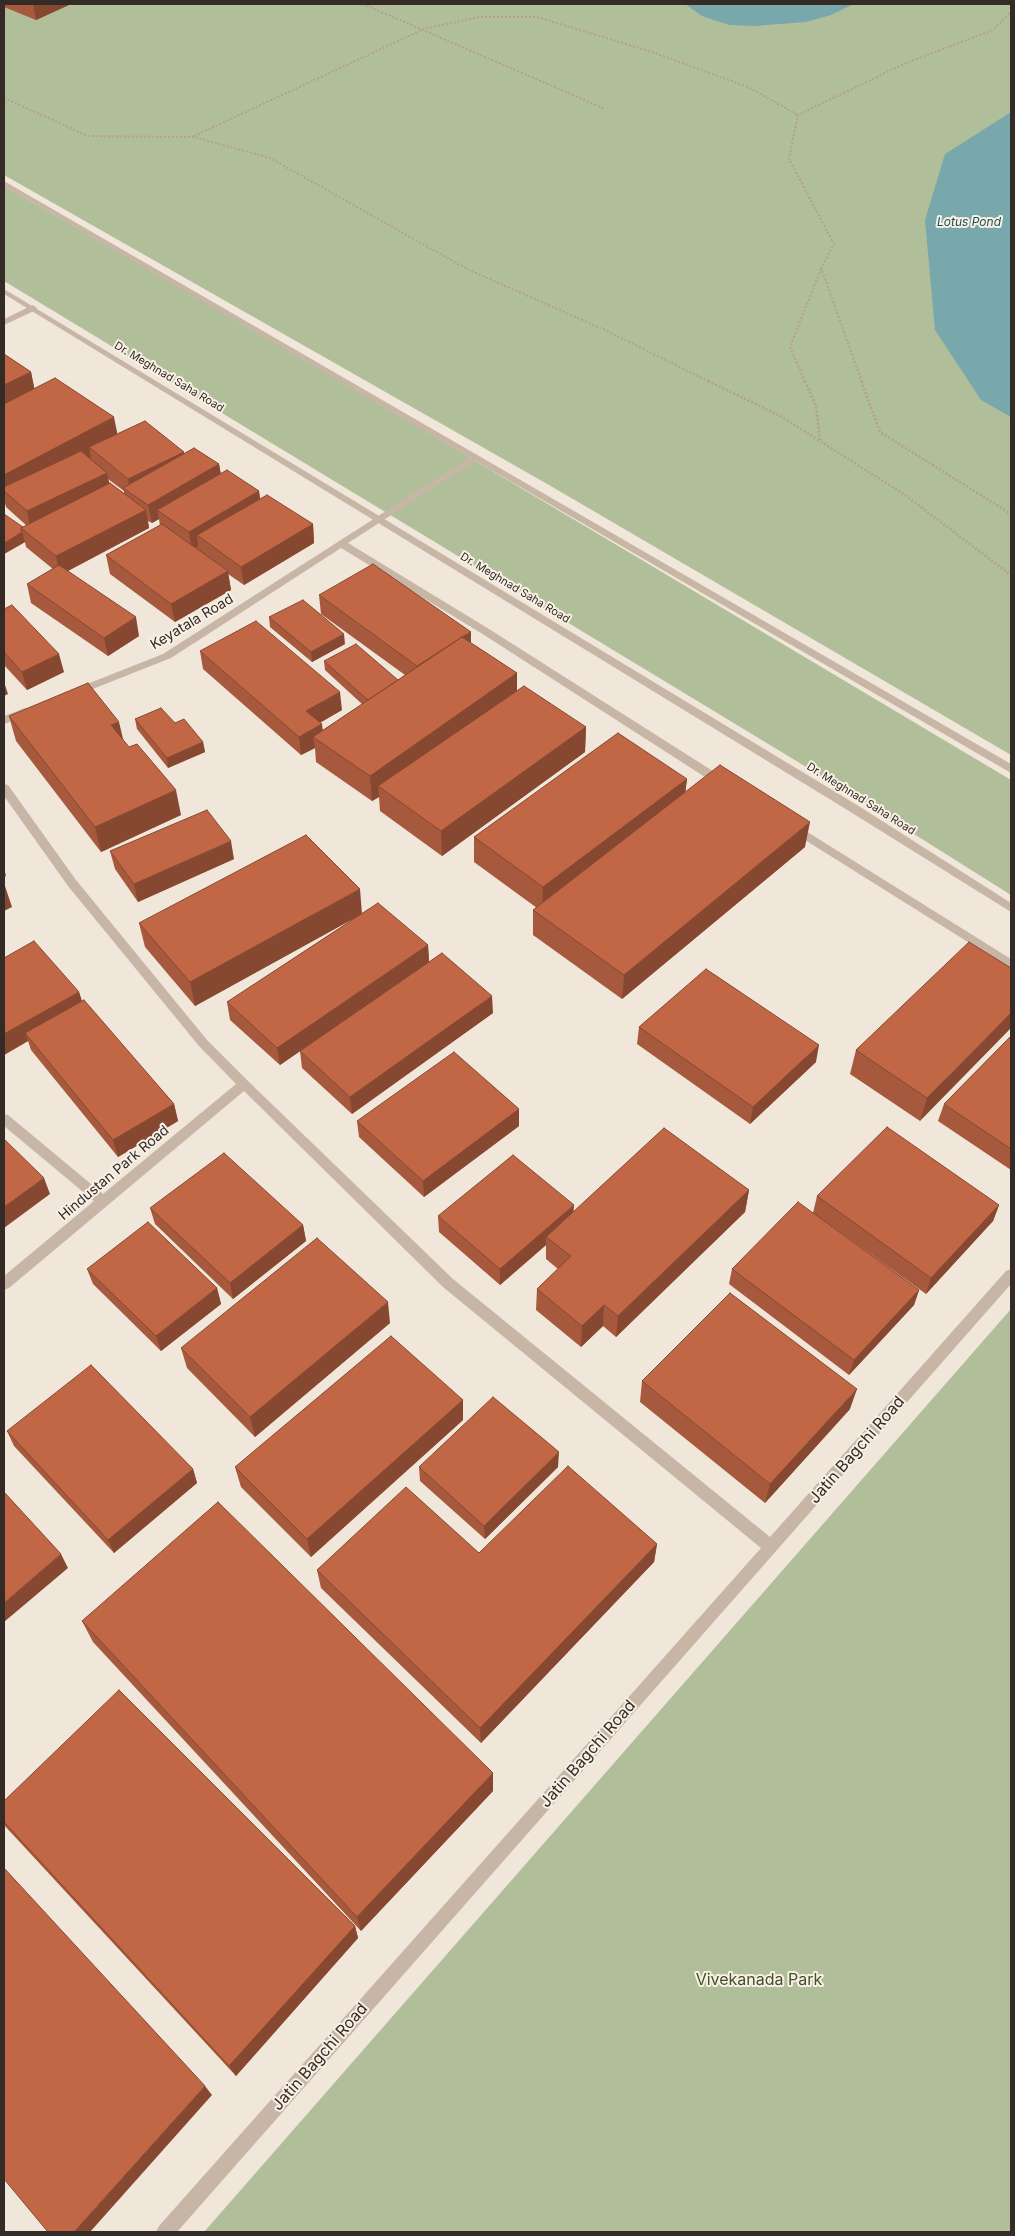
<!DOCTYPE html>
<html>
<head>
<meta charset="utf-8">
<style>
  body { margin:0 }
  #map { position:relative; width:1015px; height:2236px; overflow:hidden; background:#f0e6d9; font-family:Inter,sans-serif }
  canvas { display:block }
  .frame { position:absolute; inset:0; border:5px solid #342b26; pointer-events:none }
</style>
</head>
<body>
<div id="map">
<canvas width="1015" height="2236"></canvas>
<div class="frame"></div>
</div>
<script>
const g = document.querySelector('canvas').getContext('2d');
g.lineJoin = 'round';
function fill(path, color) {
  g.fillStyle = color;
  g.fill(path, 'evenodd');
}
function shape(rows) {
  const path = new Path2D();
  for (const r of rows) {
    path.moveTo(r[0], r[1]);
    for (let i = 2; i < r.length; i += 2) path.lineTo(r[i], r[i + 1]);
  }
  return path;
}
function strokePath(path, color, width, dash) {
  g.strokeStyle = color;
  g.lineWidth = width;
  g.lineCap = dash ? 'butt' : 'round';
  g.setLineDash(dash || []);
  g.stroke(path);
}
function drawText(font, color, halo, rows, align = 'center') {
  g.font = font + ' Inter,sans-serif';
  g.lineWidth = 4;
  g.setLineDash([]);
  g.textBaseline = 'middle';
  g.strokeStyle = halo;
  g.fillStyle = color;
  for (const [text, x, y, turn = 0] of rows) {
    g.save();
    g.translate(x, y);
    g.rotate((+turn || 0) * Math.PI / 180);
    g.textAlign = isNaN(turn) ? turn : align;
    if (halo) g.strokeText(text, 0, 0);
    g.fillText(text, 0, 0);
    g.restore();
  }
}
fill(shape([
  [4,4,1011,4,1011,755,549,485,4,175],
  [4,186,318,367,1011,780,1011,895,836,785,4,281],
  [1011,1309,1011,2232,204,2232]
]), '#b1be9a');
fill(shape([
  [685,4,854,4,831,15,806,22,754,26,729,25,702,16],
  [1011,112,1011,417,981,400,935,330,925,220,945,154]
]), '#79a8ac');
strokePath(shape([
  [363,4,605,109],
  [4,98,88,136,194,137,270,158,467,269,605,330,710,382],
  [194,136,424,29,479,17,537,17,652,52,748,87,798,115],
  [805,382,790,347,821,269],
  [862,382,821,268,834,244,789,159,798,115,906,63,993,30,1011,12]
]), '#b3a090', 2, [2, 2]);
strokePath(shape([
  [708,381,782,417,905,495,1011,575],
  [805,381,816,406,820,440],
  [861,381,880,432,1011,514]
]), '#b3a090', 2.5, [2, 2]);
fill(shape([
  [33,305,37,308,36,310,4,325,4,319,33,305],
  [475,454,478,455,478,459,348,543,489,629,727,780,728,783,727,786,719,786,481,633,341,548,171,658,80,694,76,696,71,692,72,690,163,654,475,454],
  [25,708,29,709,29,715,4,724,4,716,25,708],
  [4,784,8,785,76,880,207,1040,248,1081,453,1279,770,1537,1006,1271,1011,1269,1011,1284,177,2232,156,2232,159,2226,761,1548,443,1287,244,1091,9,1288,4,1290,4,1276,94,1201,4,1126,4,1114,8,1115,103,1194,236,1084,199,1046,68,886,4,796,4,784],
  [793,823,1011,959,1011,969,789,830,787,827,793,823]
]), '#c7b6a6');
fill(shape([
  [4,181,1011,764,1011,773,4,186,4,181],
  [4,289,857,805,1011,903,1011,912,849,811,4,294,4,289]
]), '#c7b6a6');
fill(shape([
  [4,4,71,4,36,20,4,7],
  [4,354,31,372,34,388,117,434,184,452,184,453,219,464,221,474,259,491,260,499,313,524,314,543,244,585,228,574,231,590,175,622,110,574,106,555,160,526,159,519,152,523,148,521,149,528,68,571,139,636,108,656,31,603,27,584,53,569,26,547,25,542,4,554,23,527,27,526,6,507,5,503,4,504],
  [108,479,124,491,124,493,109,483],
  [319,595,471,632,471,643,517,673,517,691,586,727,585,752,442,856,380,811,379,797,372,801,316,762,315,748,301,755,203,669,200,651,342,710,320,723,323,730,362,704,325,670,324,661,398,680,405,675,321,614],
  [4,609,64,672,27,690,4,665],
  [269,617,345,644,312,662,270,627],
  [9,716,123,740,181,815,101,852,16,741],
  [135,719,175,723,203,742,205,752,168,768,137,729],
  [687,779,685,792,805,847,622,999,533,935,533,910,537,908,474,862,474,837],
  [110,851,234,859,138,902,115,869],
  [362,914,428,945,429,962,493,1013,352,1114,302,1068,300,1051,335,1027,280,1065,230,1020,227,1002,358,916,195,1006,145,947,139,923],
  [4,958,79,992,82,1001,174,1104,178,1121,118,1157,31,1050,28,1041,4,1055],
  [1011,968,920,1121,850,1074,856,1050],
  [639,1027,816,1062,750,1124,637,1044],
  [1011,1036,1011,1170,938,1121,944,1104],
  [519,1109,519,1126,424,1197,359,1137,357,1121],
  [749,1190,745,1212,616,1337,603,1326,581,1347,536,1310,537,1289,558,1269,546,1259,546,1245,500,1285,439,1232,438,1216,573,1212],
  [817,1196,999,1205,993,1221,926,1294,816,1215,919,1290,914,1305,849,1375,729,1284,732,1269,813,1213],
  [150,1208,303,1225,306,1241,233,1299,155,1224],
  [87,1269,217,1288,221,1304,161,1351,93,1284],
  [390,1323,255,1437,187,1368,181,1348],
  [642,1381,850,1409,765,1503,640,1402],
  [463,1400,463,1420,311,1557,241,1487,235,1467],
  [7,1431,193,1469,197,1483,114,1553,14,1446],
  [419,1467,558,1467,485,1539,420,1481],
  [657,1544,654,1562,481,1743,321,1588,317,1570,479,1553],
  [82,1621,493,1791,361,1931,93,1642],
  [4,1801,355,1926,358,1938,236,2076,4,1825]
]), '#a6593c');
fill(shape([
  [33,4,71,4,36,20],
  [31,372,35,391,4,406,4,385],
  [114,417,119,442,89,447,91,457,13,499,4,491,4,475],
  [184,452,187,470,130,493,128,479],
  [219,464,222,483,157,510,159,519,152,523,148,505],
  [107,473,111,491,31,530,27,511],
  [259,491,261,509,197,535,198,546,192,550,189,532],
  [146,510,149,528,60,575,56,556],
  [313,524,314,543,244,585,241,567],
  [22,532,25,542,4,554,4,543],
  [228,571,231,590,175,622,171,604],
  [136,617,139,636,108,656,104,638],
  [471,632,471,651,418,684,417,666],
  [344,634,345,644,312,662,311,652],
  [59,654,64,672,27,690,22,672],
  [517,673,517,698,378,786,379,797,372,801,370,776],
  [4,685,5,685,8,694,4,696],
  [340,692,342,710,308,729,306,711],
  [119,722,125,747,111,725],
  [322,724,324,743,313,737,315,748,301,755,299,737],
  [586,727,585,752,442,856,441,831],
  [203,742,205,752,168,768,167,758],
  [687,779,684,804,542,912,543,887],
  [176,790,181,815,101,852,95,827],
  [810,822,805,847,622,999,624,975],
  [231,841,234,859,138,902,134,884],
  [4,868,6,876,4,877],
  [4,883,12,907,4,911],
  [360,889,362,914,195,1006,190,982],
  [428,945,429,962,280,1065,277,1048],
  [79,992,84,1009,25,1033,28,1041,4,1055,4,1034],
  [492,996,493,1013,352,1114,350,1097],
  [1011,1013,1011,1028,920,1121,927,1098],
  [819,1045,816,1062,750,1124,753,1107],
  [174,1104,178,1121,118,1157,113,1140],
  [519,1109,519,1126,424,1197,423,1181],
  [44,1178,50,1194,4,1228,4,1207],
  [749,1190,745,1212,616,1337,618,1316],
  [574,1205,573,1221,546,1237,546,1245,500,1285,500,1269],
  [999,1205,993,1221,926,1294,931,1278],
  [303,1225,306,1241,233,1299,230,1283],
  [217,1288,221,1304,161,1351,156,1336],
  [919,1290,914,1305,849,1375,854,1360],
  [388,1302,390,1323,255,1437,250,1417],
  [604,1305,603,1326,581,1347,582,1326],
  [857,1389,850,1409,765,1503,770,1484],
  [463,1400,463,1420,311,1557,307,1539],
  [559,1452,558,1467,485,1539,484,1526],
  [193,1469,197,1483,114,1553,108,1540],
  [657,1544,654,1562,481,1743,480,1728],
  [61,1554,68,1568,4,1622,4,1603],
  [493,1773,493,1791,361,1931,357,1917],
  [355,1926,358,1938,236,2076,229,2066],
  [205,2086,212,2095,90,2232,74,2232]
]), '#874831');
const building = shape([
  [4,354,31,372,4,385,4,354],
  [55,378,114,417,4,475,4,404,55,378],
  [145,421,184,452,128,479,89,447,145,421],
  [194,448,219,464,148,505,123,488,194,448],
  [81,451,107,473,27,511,4,491,4,487,81,451],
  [227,470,259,491,189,532,157,510,227,470],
  [110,483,146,510,56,556,21,528,110,483],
  [267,495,313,524,241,567,197,535,267,495],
  [4,514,23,527,21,528,22,532,4,543,4,514],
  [162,524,228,571,171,604,106,555,162,524],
  [373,564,471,632,462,637,417,666,319,595,373,564],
  [59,565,136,617,104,638,27,584,59,565],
  [303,600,344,634,311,652,269,617,303,600],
  [12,605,59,654,22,672,4,652,4,609,12,605],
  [256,621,340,692,306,711,322,724,299,737,200,651,256,621],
  [462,637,517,673,370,776,313,737,462,637],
  [356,644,398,680,368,700,324,661,356,644],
  [88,683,119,722,111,725,129,747,137,744,176,790,95,827,9,716,88,683],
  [524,686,586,727,441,831,378,786,524,686],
  [161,708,175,723,184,719,203,742,167,758,135,719,161,708],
  [618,733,687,779,543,887,474,837,618,733],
  [720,765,810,822,624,975,533,910,720,765],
  [207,810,231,841,134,884,110,851,207,810],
  [306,835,360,889,190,982,139,923,306,835],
  [378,903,428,945,277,1048,227,1002,378,903],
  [34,941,79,992,4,1034,4,958,34,941],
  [969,942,1011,968,1011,1013,927,1098,856,1050,969,942],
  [442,953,492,996,350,1097,300,1051,442,953],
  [706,969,819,1045,753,1107,639,1027,706,969],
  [84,1000,174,1104,113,1140,25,1033,84,1000],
  [1011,1036,1011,1149,944,1104,1011,1036],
  [454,1052,519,1109,423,1181,357,1121,454,1052],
  [887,1127,999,1205,931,1278,817,1196,887,1127],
  [664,1128,749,1190,618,1316,604,1305,582,1326,537,1289,571,1256,546,1237,664,1128],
  [4,1139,44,1178,4,1207,4,1139],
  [224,1153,303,1225,230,1283,150,1208,224,1153],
  [513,1155,574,1205,500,1269,438,1216,513,1155],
  [798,1202,919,1290,854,1360,732,1269,798,1202],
  [148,1222,217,1288,156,1336,87,1269,148,1222],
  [317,1238,388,1302,250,1417,181,1348,317,1238],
  [730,1293,857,1389,770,1484,642,1381,730,1293],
  [391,1336,463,1400,307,1539,235,1467,391,1336],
  [91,1365,193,1469,108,1540,7,1431,91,1365],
  [493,1397,559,1452,484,1526,419,1467,493,1397],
  [568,1466,657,1544,480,1728,317,1570,406,1487,479,1553,568,1466],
  [4,1492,61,1554,4,1603,4,1492],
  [218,1502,493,1773,357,1917,82,1621,218,1502],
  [119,1690,355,1926,229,2066,4,1822,4,1801,119,1690],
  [4,1868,205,2086,74,2232,48,2232,4,2179,4,1868]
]);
fill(building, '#c16746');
strokePath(building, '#874831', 1);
drawText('11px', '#342b26', '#f8f0e5', [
  ["Dr. Meghnad Saha Road",169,377,31],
  ["Dr. Meghnad Saha Road",515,588,31],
  ["Dr. Meghnad Saha Road",861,799,32]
]);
drawText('italic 12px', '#1e4e53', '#f8f0e5', [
  ["Lotus Pond",969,222]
]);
drawText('14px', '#342b26', '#f8f0e5', [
  ["Keyatala Road",192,622,-31],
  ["Hindustan Park Road",114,1173,-40]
]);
drawText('16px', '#342b26', '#f8f0e5', [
  ["Jatin Bagchi Road",857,1450,-49],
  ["Jatin Bagchi Road",588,1754,-49],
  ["Jatin Bagchi Road",320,2057,-49]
]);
drawText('16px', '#42512b', '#f8f0e5', [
  ["Vivekanada Park",759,1980]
]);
</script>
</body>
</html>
